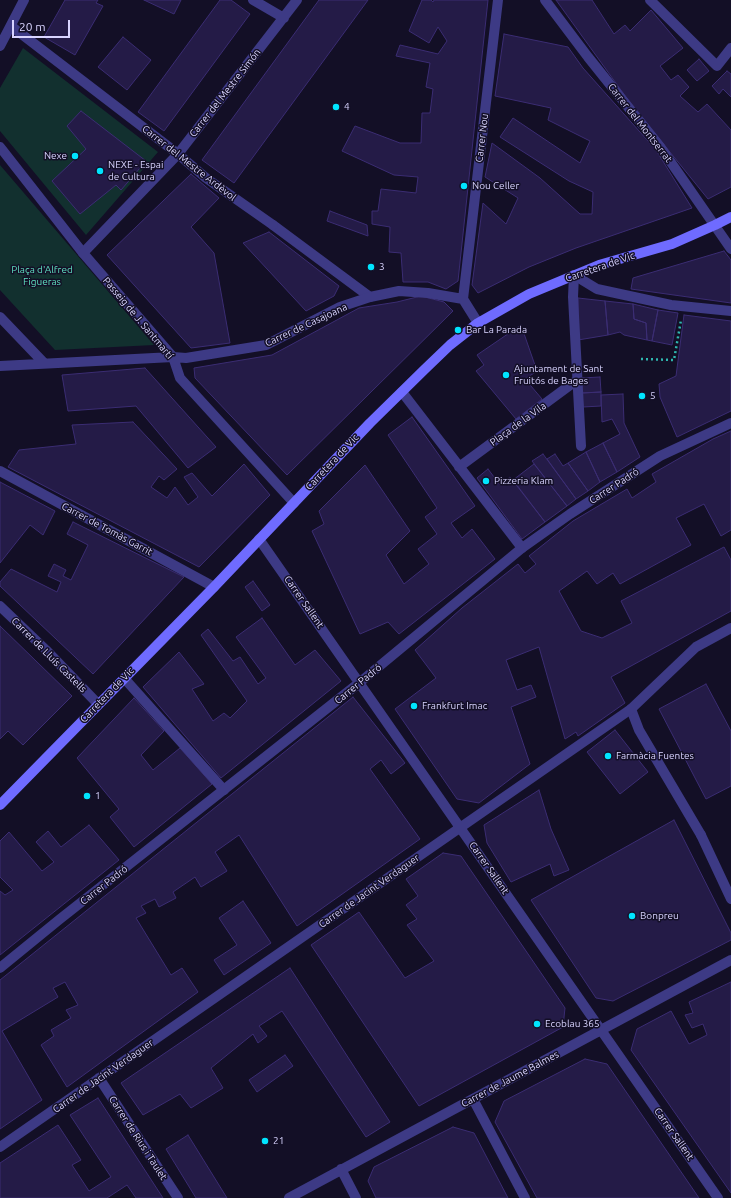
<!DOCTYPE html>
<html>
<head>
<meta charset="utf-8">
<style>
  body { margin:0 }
  #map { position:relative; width:731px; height:1198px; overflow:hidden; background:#130f26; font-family:Ubuntu,sans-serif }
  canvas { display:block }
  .scale { position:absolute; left:12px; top:20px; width:58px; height:18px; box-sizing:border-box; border:2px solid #d9d4ff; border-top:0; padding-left:5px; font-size:12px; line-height:14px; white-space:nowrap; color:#d9d4ff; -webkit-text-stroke:3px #130f26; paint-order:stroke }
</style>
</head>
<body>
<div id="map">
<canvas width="731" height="1198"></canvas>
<div class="scale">20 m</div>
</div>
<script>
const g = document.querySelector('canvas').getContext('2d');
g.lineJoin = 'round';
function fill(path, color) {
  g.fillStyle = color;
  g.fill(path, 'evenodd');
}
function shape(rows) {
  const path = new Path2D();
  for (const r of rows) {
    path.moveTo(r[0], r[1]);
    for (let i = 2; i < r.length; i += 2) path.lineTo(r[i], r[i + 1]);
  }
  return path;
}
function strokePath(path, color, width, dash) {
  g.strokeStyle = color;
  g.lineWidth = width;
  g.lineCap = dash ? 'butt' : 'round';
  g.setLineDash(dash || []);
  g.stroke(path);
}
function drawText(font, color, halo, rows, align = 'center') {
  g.font = font + ' Ubuntu,sans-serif';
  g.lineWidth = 3;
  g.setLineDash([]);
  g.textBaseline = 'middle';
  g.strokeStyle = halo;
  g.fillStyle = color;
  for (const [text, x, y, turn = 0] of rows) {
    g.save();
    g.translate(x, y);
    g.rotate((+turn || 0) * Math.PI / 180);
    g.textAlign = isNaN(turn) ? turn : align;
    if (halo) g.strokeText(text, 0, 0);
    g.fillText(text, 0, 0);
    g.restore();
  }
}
fill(shape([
  [23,48,158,152,86,235,0,131,0,88],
  [0,165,154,345,55,350,0,290]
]), '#12302f');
const building = shape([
  [65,0,98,0,96,3,103,6,75,55,44,37,65,0],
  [144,0,181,0,174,14,144,0],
  [220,0,231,0,250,14,164,131,138,112,220,0],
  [319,0,368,0,234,183,202,160,319,0],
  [422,0,431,0,433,2,434,0,488,0,458,281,446,289,428,282,403,282,401,253,389,252,390,227,372,224,372,211,378,211,381,189,416,193,418,177,394,175,342,151,355,126,400,143,421,143,422,113,430,113,433,89,426,87,430,63,396,56,400,45,438,54,447,41,438,27,429,43,409,31,422,0],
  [556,0,592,0,614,34,625,25,630,31,651,10,683,48,660,66,671,80,678,75,689,87,680,96,698,112,707,104,731,130,731,187,708,199,631,104,556,0],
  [504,34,568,47,583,68,656,150,692,208,576,248,529,267,478,293,472,285,483,203,506,224,518,198,485,177,492,143,540,178,580,214,592,214,593,192,569,181,500,137,513,118,580,163,590,141,548,120,551,108,495,96,504,34],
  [123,37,151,60,127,90,98,67,123,37],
  [699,59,709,71,697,81,687,70,699,59],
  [727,71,731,74,731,97,723,89,719,94,712,86,727,71],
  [81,111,146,161,121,190,116,185,80,214,52,181,86,149,67,126,81,111],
  [191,174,219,198,191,227,214,253,230,343,191,348,107,255,191,174],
  [330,211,367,225,368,236,327,221,330,211],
  [269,232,339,286,334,296,306,311,243,243,269,232],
  [724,251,731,260,731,303,631,289,633,278,724,251],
  [421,296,444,302,453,311,287,475,195,378,194,368,272,355,359,308,397,302,421,296],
  [578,298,605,301,608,335,578,340,578,298],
  [605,301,633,304,634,319,646,323,647,340,624,335,620,332,608,335,605,301],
  [633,304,658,310,652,341,647,340,646,323,634,319,633,304],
  [658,310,678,313,672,345,652,341,658,310],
  [684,315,731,321,731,411,677,437,660,397,659,384,676,376,684,315],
  [521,325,537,371,525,379,542,399,516,419,476,371,484,365,477,355,521,325],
  [145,368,216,447,188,468,136,406,68,411,62,375,145,368],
  [600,377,601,392,582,393,581,378,600,377],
  [601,392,601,406,583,407,582,393,601,392],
  [623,394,624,423,640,457,617,472,603,443,620,434,612,419,602,422,601,395,623,394],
  [412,417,475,506,451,523,462,538,472,529,495,559,399,634,388,622,360,634,312,531,324,524,319,511,365,465,410,531,386,555,404,584,429,564,418,549,437,534,425,517,437,508,388,435,412,417],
  [133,422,177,469,164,480,159,476,151,487,167,498,175,487,188,505,198,497,184,477,192,473,212,496,244,464,270,495,199,567,8,467,19,450,76,444,72,425,133,422],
  [731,431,731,530,721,536,704,504,676,518,691,545,620,584,613,573,597,584,587,571,559,591,581,631,602,638,632,623,621,601,724,547,731,560,731,611,611,677,625,703,578,736,576,732,565,739,539,647,506,660,517,690,531,685,536,697,511,707,530,764,479,803,457,799,395,709,436,678,415,650,462,608,518,564,525,573,536,564,529,556,573,521,627,489,632,498,656,482,652,474,713,439,731,431],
  [603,443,617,472,600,482,586,452,603,443],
  [586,452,600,482,588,491,568,463,586,452],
  [543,454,576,499,567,506,532,461,543,454],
  [555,454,563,466,568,463,588,491,576,499,547,459,555,454],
  [534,464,567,506,545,522,513,480,534,464],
  [488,469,500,485,510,477,545,522,522,539,477,478,488,469],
  [0,482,55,511,43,535,30,525,0,563,0,482],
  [73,522,184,577,93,674,0,586,0,582,11,569,57,592,61,582,48,576,54,564,66,570,63,576,71,580,88,545,67,534,73,522],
  [253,581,270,605,262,611,245,587,253,581],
  [262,618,295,665,315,650,341,681,221,778,143,687,179,652,204,684,192,689,213,721,224,713,230,718,247,701,201,635,208,629,233,661,240,657,258,684,266,678,236,637,262,618],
  [0,626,72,696,23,745,8,731,0,739,0,626],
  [706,684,731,731,731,786,706,799,659,709,706,684],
  [353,697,405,763,391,774,381,760,370,769,420,839,297,926,239,835,215,852,227,871,201,887,195,877,173,892,176,898,159,907,155,899,141,906,146,913,136,918,171,975,182,968,198,992,67,1087,41,1045,54,1036,51,1030,71,1018,66,1010,78,1005,65,982,53,988,58,997,2,1031,42,1100,0,1129,0,980,353,697],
  [134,698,164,731,141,755,153,770,180,748,212,784,134,847,110,817,119,809,77,758,134,698],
  [615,730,648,772,620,794,587,752,615,730],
  [539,790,551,829,569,870,554,876,550,864,511,882,487,843,484,825,539,790],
  [674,820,731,933,731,940,613,1001,596,998,531,900,674,820],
  [89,825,119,860,0,955,0,891,5,895,13,890,0,877,0,841,9,832,42,871,54,862,36,842,48,831,61,847,89,825],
  [443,853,461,856,565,1008,563,1027,419,1106,311,945,359,912,405,978,434,961,407,925,417,919,406,905,418,896,406,879,443,853],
  [243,901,271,943,224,975,214,960,237,945,219,918,243,901],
  [290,968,390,1122,366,1137,282,1011,259,1026,267,1036,258,1043,253,1034,211,1068,223,1088,191,1108,180,1094,143,1115,121,1083,290,968],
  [731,982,731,1193,631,1050,637,1029,671,1011,689,1044,707,1035,703,1024,692,1028,685,1015,693,1013,689,1002,731,982],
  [285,1055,293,1066,257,1092,249,1080,285,1055],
  [585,1059,607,1064,699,1198,537,1198,495,1122,504,1101,585,1059],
  [98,1098,163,1198,136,1198,127,1185,107,1198,0,1198,0,1163,58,1125,81,1160,72,1165,89,1191,111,1177,70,1115,98,1098],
  [453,1127,474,1133,508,1198,376,1198,368,1181,374,1167,453,1127],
  [188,1135,227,1198,196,1198,166,1149,188,1135]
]);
fill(building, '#241b47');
strokePath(building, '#3b2d73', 1);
strokePath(shape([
  [641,359,674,360,681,320]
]), '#2fb8b0', 2.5, [2, 3]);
strokePath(shape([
  [11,26,178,154],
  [0,147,83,253],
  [273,225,370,297],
  [574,275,573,297,581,446],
  [402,392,522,548],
  [459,467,577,380],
  [124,678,224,790],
  [631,709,639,730,701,835]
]), '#3d3a85', 10);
strokePath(shape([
  [253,0,284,18],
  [545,0,588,57,661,148,731,249],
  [650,0,717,66,731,48],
  [178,154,206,178,273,225],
  [574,275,597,289,671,305,731,311],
  [463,299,498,0],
  [0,317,44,363],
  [0,366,173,357,186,358,266,345,340,307,370,297,399,291,428,293,463,299,478,323],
  [0,471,214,587],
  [294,503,180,378,173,357,83,253,178,154,297,0],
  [259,539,718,1198],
  [0,606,46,650,98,704],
  [701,835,731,899],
  [0,968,60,919,359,683,522,548,570,514,660,456,731,423],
  [99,1078,178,1198],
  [473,1099,525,1198],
  [0,1147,631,709,696,647,731,628],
  [341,1169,356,1198],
  [289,1198,731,960]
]), '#3d3a85', 10);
strokePath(shape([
  [0,46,24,0]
]), '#3d3a85', 10);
strokePath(shape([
  [0,805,214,587,370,423,425,369,450,345,478,323,529,294,599,265,672,244,715,225,731,217]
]), '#6f6bff', 10);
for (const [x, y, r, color] of [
  [336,107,4,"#00e5ff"],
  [75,156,4,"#00e5ff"],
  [100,171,4,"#00e5ff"],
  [464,186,4,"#00e5ff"],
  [371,267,4,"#00e5ff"],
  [458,330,4,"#00e5ff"],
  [506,375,4,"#00e5ff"],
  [642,396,4,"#00e5ff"],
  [486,481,4,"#00e5ff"],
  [414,706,4,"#00e5ff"],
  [608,756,4,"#00e5ff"],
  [87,796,4,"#00e5ff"],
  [632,916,4,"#00e5ff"],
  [537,1024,4,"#00e5ff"],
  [265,1141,4,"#00e5ff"]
]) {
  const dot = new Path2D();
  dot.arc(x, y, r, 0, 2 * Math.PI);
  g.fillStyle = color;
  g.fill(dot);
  strokePath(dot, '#130f26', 1.5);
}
drawText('10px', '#d9d4ff', '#130f26', [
  ["Carrer del Mestre Simón",225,93,-52],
  ["Carrer del Montserrat",640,123,52],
  ["Carrer Nou",482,138,-83],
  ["Carrer del Mestre Ardèvol",189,163,38],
  ["Carretera de Vic",600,267,-19],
  ["Passeig de J. Santmartí",138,318,50],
  ["Carrer de Casajoana",306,325,-25],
  ["Plaça de la Vila",518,424,-36],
  ["Carretera de Vic",332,462,-47],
  ["Carrer Padró",614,486,-33],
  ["Carrer de Tomàs Garrit",107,529,28],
  ["Carrer Sallent",304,602,55],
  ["Carrer de Lluís Castells",49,655,45],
  ["Carrer Padró",358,684,-39],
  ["Carretera de Vic",107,695,-46],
  ["Carrer Sallent",489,868,55],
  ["Carrer Padró",104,885,-38],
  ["Carrer de Jacint Verdaguer",369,891,-35],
  ["Carrer de Jacint Verdaguer",103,1076,-35],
  ["Carrer de Jaume Balmes",510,1079,-28],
  ["Carrer Sallent",674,1134,55],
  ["Carrer de Rius i Taulet",138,1138,57]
]);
drawText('10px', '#d9d4ff', '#130f26', [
  ["4",344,107],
  ["Nexe",67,156,"right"],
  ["NEXE - Espai",108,165],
  ["de Cultura",108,177],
  ["Nou Celler",472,186],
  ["3",379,267],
  ["Bar La Parada",466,330],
  ["Ajuntament de Sant",514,369],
  ["Fruitós de Bages",514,381],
  ["5",650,396],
  ["Pizzeria Klam",494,481],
  ["Frankfurt Imac",422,706],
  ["Farmàcia Fuentes",616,756],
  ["1",95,796],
  ["Bonpreu",640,916],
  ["Ecoblau 365",545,1024],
  ["21",273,1141]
], 'left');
drawText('10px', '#5fe0c0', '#130f26', [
  ["Plaça d'Alfred",42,270],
  ["Figueras",42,282]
]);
</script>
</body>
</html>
